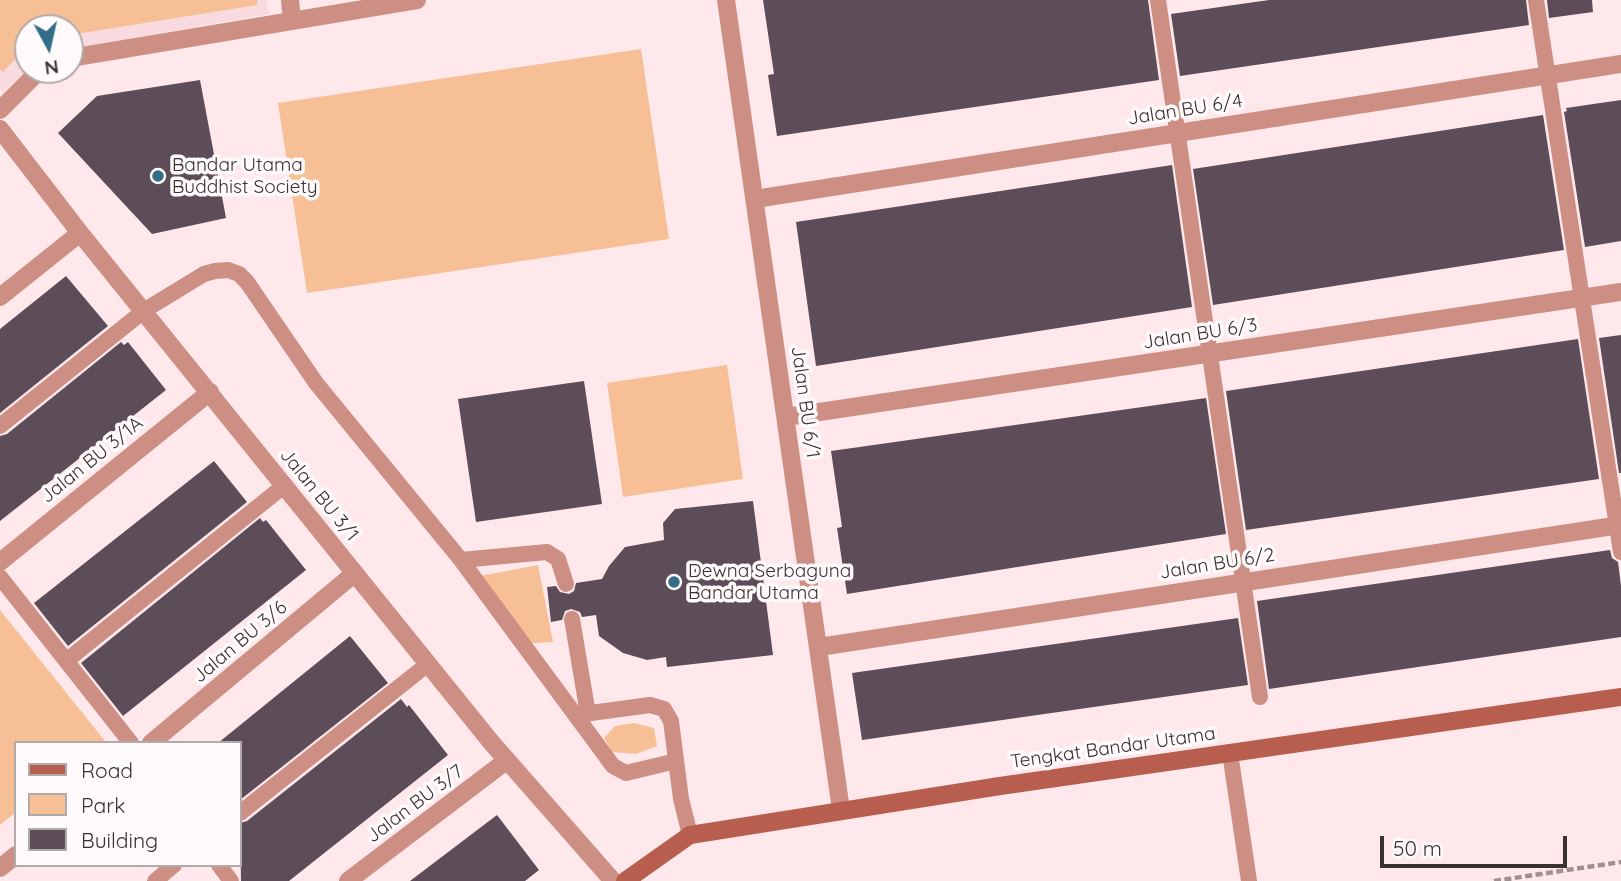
<!DOCTYPE html>
<html>
<head>
<meta charset="utf-8">
<style>
  body { margin:0 }
  #map { position:relative; width:1621px; height:881px; overflow:hidden; background:#ffe8ec; font-family:Quicksand,sans-serif }
  canvas { display:block }
  .legend { position:absolute; left:14px; top:741px; width:228px; height:126px; box-sizing:border-box; background:#fffafb; border:2px solid #b0aaab; margin:0; padding:9px 12px; list-style:none; font-size:21px; color:#3a3133 }
  .legend li { display:flex; align-items:center; gap:14px; height:35px }
  .legend b { width:35px; border:2px solid #b0aaab }
  .north { position:absolute; left:14px; top:14px; width:70px; height:70px; box-sizing:border-box; background:#fffafb; border:2px solid #b0aaab; border-radius:50%; rotate:172deg; font-size:19px; font-weight:700; line-height:28px; text-align:center; color:#3a3133 }
  .north::after { content:''; display:block; margin:auto; width:24px; height:32px; background:#346d87; clip-path:polygon(50% 0,100% 100%,50% 72%,0 100%) }
  .scale { position:absolute; left:1380px; top:836px; width:187px; height:32px; box-sizing:border-box; border:4px solid #3a3133; border-top:0; padding-left:9px; font-size:21px; line-height:24px; white-space:nowrap; color:#3a3133; -webkit-text-stroke:5px #fffafb; paint-order:stroke }
</style>
</head>
<body>
<div id="map">
<canvas width="1621" height="881"></canvas>
<ul class="legend">
<li><b style="height:9px;background:#b75e4f"></b>Road</li>
<li><b style="height:19px;background:#f6bf96"></b>Park</li>
<li><b style="height:19px;background:#5d4d58"></b>Building</li>
</ul>
<div class="north">N</div>
<div class="scale">50 m</div>
</div>
<script>
const g = document.querySelector('canvas').getContext('2d');
g.lineJoin = 'round';
function fill(path, color) {
  g.fillStyle = color;
  g.fill(path, 'evenodd');
}
function shape(rows) {
  const path = new Path2D();
  for (const r of rows) {
    path.moveTo(r[0], r[1]);
    for (let i = 2; i < r.length; i += 2) path.lineTo(r[i], r[i + 1]);
  }
  return path;
}
function strokePath(path, color, width, dash) {
  g.strokeStyle = color;
  g.lineWidth = width;
  g.lineCap = dash ? 'butt' : 'round';
  g.setLineDash(dash || []);
  g.stroke(path);
}
function drawText(font, color, halo, rows, align = 'center') {
  g.font = font + ' Quicksand,sans-serif';
  g.lineWidth = 7;
  g.setLineDash([]);
  g.textBaseline = 'middle';
  g.strokeStyle = halo;
  g.fillStyle = color;
  for (const [text, x, y, turn = 0] of rows) {
    g.save();
    g.translate(x, y);
    g.rotate((+turn || 0) * Math.PI / 180);
    g.textAlign = isNaN(turn) ? turn : align;
    if (halo) g.strokeText(text, 0, 0);
    g.fillText(text, 0, 0);
    g.restore();
  }
}
fill(shape([
  [0,0,267,0,269,14,70,49,70,28,28,28,28,69,3,92,0,89]
]), '#f9dadf');
fill(shape([
  [0,0,257,0,257,5,70,35,70,28,28,28,28,46,3,72,0,69],
  [641,49,669,239,307,293,278,103],
  [727,365,743,479,623,497,607,383],
  [538,565,553,642,520,644,475,577],
  [0,610,105,741,103,743,16,743,16,812,0,825],
  [634,723,654,728,657,746,636,754,612,752,604,738,615,726]
]), '#f6bf96');
fill(shape([
  [763,0,1148,0,1159,80,777,136,768,75,774,74],
  [1269,0,1526,0,1529,25,1180,76,1171,14],
  [1547,0,1592,0,1593,12,1549,18],
  [200,80,226,218,152,234,58,133,97,96],
  [1621,100,1621,241,1585,247,1564,112,1567,111,1566,108],
  [1543,115,1564,250,1213,305,1193,169],
  [1172,165,1192,307,816,366,796,222],
  [66,276,108,326,0,413,0,329],
  [1621,335,1621,473,1619,473,1599,338],
  [1578,339,1599,479,1246,530,1226,391],
  [121,342,124,345,128,342,166,390,0,521,0,436,7,434],
  [584,381,602,504,476,522,458,399],
  [1206,398,1226,534,847,594,837,528,842,527,831,451],
  [214,461,247,502,68,646,34,603],
  [753,501,773,655,667,667,666,657,647,660,623,653,599,636,596,615,582,617,580,612,571,609,565,611,562,620,551,622,547,587,556,586,560,592,569,594,574,591,576,583,602,579,609,566,625,547,664,540,663,523,675,509],
  [260,518,263,522,266,520,306,570,123,716,81,663],
  [1610,550,1612,558,1618,562,1621,586,1621,637,1269,689,1257,601],
  [1238,618,1248,685,862,740,852,673],
  [350,636,388,683,240,800,240,743,218,743],
  [401,699,407,707,409,705,448,755,289,881,241,881,240,823,247,821],
  [497,815,539,870,525,881,410,881]
]), '#5d4d58');
strokePath(shape([
  [1494,881,1621,862]
]), '#9f8f92', 4.5, [7, 3.5]);
strokePath(shape([
  [1158,0,1260,697],
  [1536,0,1621,552],
  [0,426,145,310,204,274,215,271,228,270,239,274,247,282,316,383,461,560,613,766,626,773,676,761],
  [461,560,547,552,558,559,566,584],
  [0,577,131,743],
  [572,619,588,714],
  [66,661,285,485],
  [576,715,650,705,664,709,671,721,681,799,690,835],
  [1230,753,1249,881],
  [240,813,428,664],
  [219,865,231,881],
  [155,881,174,865]
]), '#cd8f83', 16);
strokePath(shape([
  [290,0,292,20],
  [726,0,841,810],
  [70,58,417,0],
  [0,110,40,70],
  [0,129,80,233,491,742,613,881],
  [755,199,1621,64],
  [0,297,80,233],
  [786,417,1621,292],
  [0,562,210,392],
  [819,647,1621,525],
  [151,743,355,573],
  [0,868,16,855],
  [348,881,506,761]
]), '#cd8f83', 18);
strokePath(shape([
  [625,881,690,835,1000,786,1621,697]
]), '#b75e4f', 18);
for (const [x, y, r, color] of [
  [158,176,7,"#346d87"],
  [674,582,7,"#346d87"]
]) {
  const dot = new Path2D();
  dot.arc(x, y, r, 0, 2 * Math.PI);
  g.fillStyle = color;
  g.fill(dot);
  strokePath(dot, '#fffafb', 2.5);
}
drawText('19px', '#3a3133', '#fffafb', [
  ["Jalan BU 6/4",1185,110,-9],
  ["Jalan BU 6/3",1200,334,-9],
  ["Jalan BU 6/1",805,402,82],
  ["Jalan BU 3/1A",92,460,-39],
  ["Jalan BU 3/1",319,495,51],
  ["Jalan BU 6/2",1217,564,-9],
  ["Jalan BU 3/6",240,642,-40],
  ["Tengkat Bandar Utama",1113,748,-8],
  ["Jalan BU 3/7",415,804,-37]
]);
drawText('19px', '#3a3133', '#fffafb', [
  ["Bandar Utama",172,165],
  ["Buddhist Society",172,187],
  ["Dewna Serbaguna",688,571],
  ["Bandar Utama",688,593]
], 'left');
</script>
</body>
</html>
